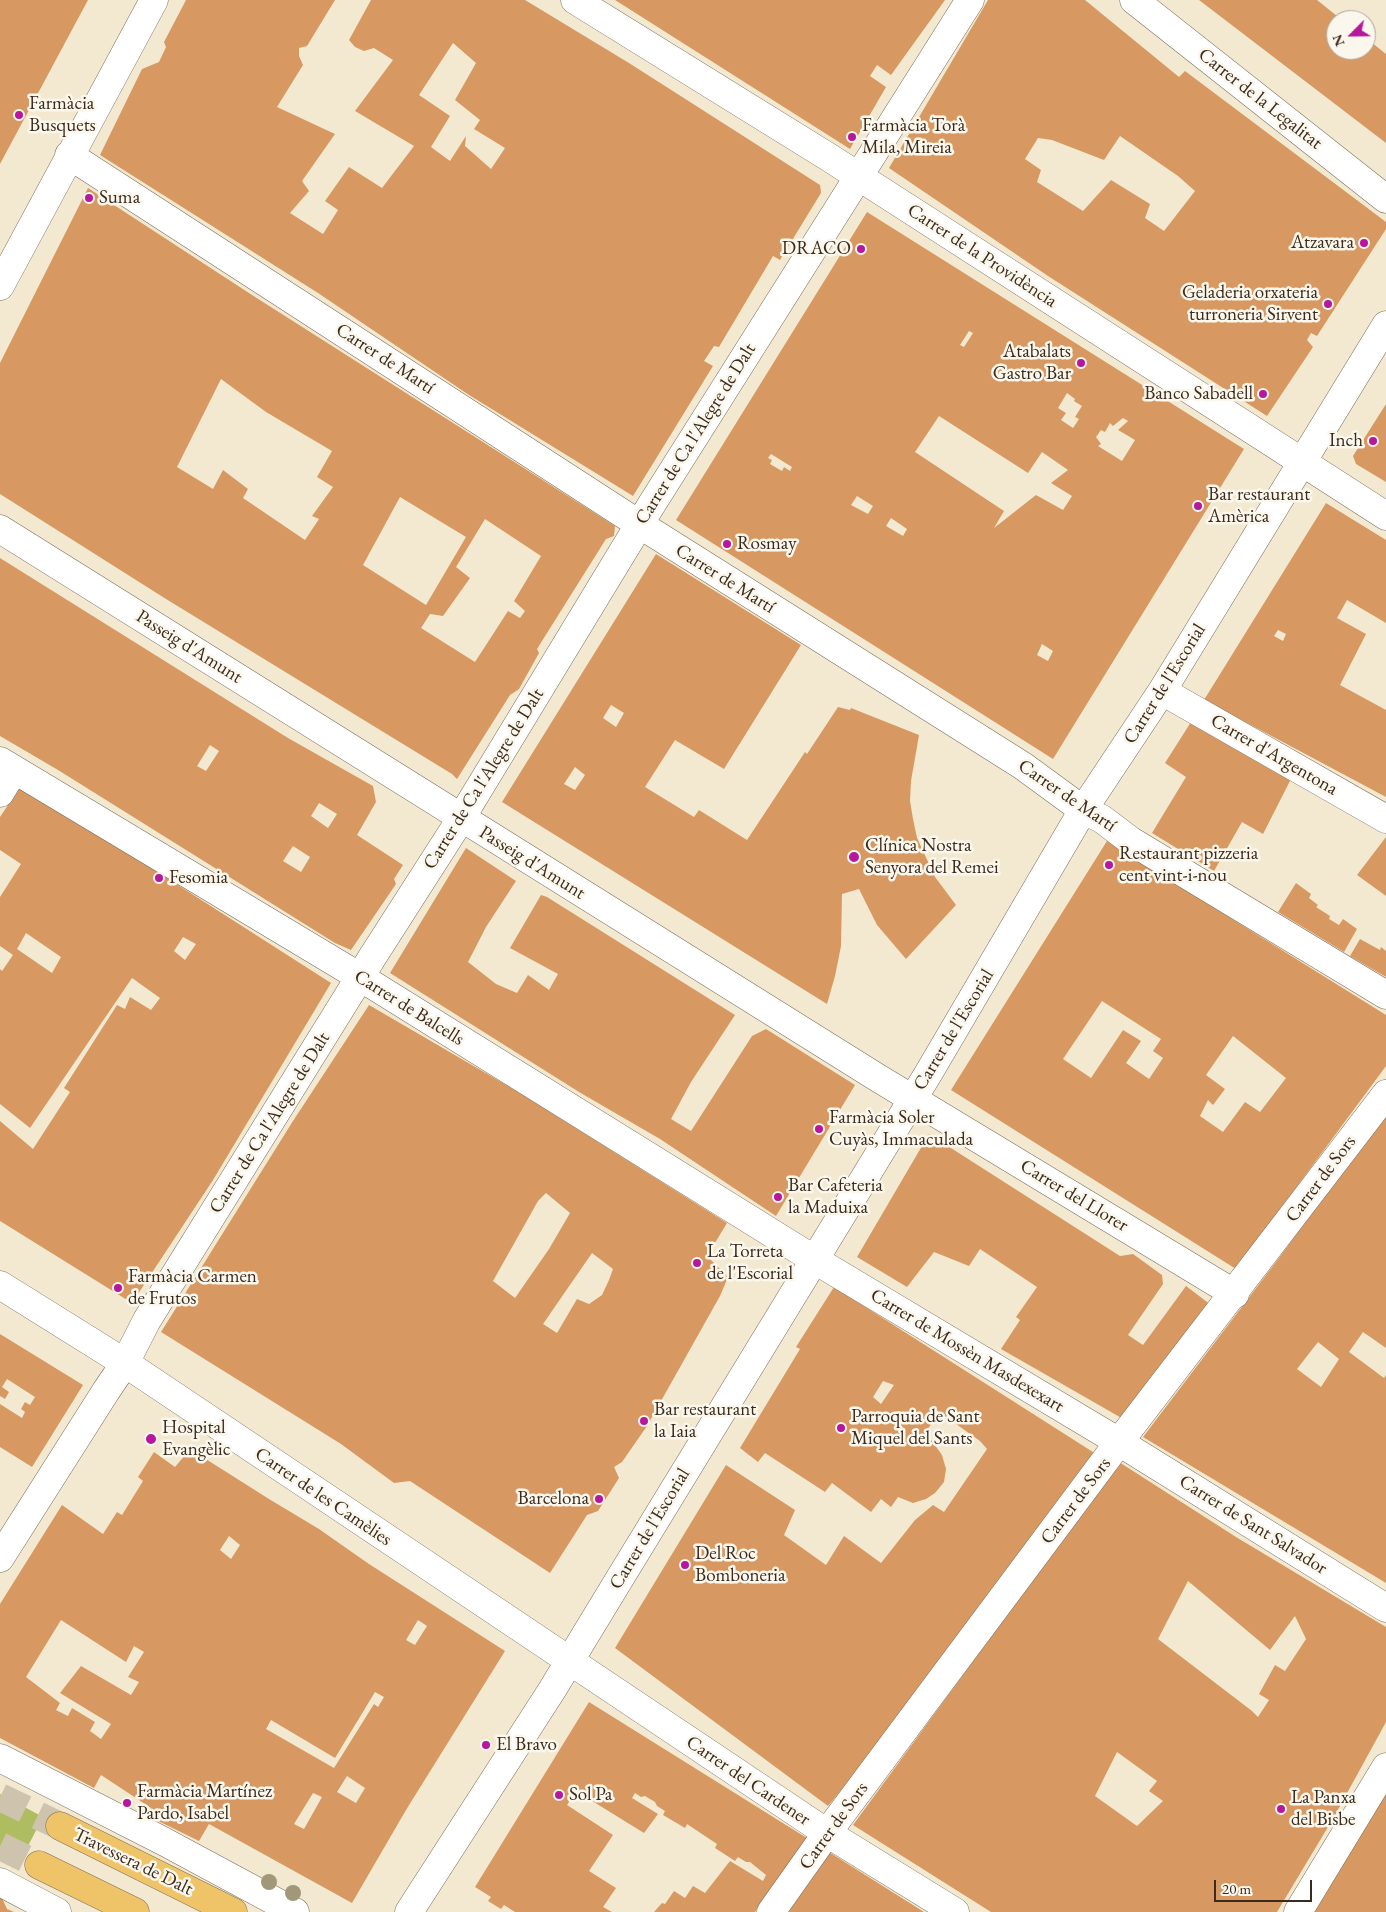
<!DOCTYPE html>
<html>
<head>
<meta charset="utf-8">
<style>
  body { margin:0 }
  #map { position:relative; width:1386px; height:1912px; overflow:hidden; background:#f3e9d1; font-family:"EB Garamond",serif }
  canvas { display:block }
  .north { position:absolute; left:1326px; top:10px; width:50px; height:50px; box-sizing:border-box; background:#fbf7ec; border:1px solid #aea59a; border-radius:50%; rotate:247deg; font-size:14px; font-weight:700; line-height:20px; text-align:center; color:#3b2a1e }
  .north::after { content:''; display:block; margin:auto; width:18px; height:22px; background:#b5179e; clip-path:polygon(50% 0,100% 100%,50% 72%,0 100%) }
  .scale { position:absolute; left:1214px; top:1880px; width:98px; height:22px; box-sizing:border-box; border:2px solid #3b2a1e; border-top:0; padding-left:6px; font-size:15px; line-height:18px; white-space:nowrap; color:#3b2a1e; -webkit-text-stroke:4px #fbf7ec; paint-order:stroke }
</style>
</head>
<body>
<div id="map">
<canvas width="1386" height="1912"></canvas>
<div class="north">N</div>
<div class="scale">20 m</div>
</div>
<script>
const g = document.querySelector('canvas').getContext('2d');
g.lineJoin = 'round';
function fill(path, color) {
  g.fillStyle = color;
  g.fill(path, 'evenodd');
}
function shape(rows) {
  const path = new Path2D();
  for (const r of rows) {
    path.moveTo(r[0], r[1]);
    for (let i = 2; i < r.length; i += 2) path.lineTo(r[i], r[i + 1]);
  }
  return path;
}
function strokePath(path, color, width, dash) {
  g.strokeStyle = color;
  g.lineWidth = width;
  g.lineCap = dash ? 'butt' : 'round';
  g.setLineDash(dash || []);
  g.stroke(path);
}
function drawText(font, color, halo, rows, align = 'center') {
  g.font = font + ' "EB Garamond",serif';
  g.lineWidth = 5;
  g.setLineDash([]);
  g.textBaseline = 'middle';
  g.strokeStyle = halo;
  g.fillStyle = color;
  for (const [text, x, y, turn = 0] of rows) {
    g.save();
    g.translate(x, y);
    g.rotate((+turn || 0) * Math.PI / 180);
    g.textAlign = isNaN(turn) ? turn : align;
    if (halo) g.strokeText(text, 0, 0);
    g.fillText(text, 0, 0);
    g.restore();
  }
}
fill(shape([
  [0,1794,43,1817,16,1869,0,1860]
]), '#aebd60');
fill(shape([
  [0,0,88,0,0,164],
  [186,0,335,0,307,46,299,48,299,56,303,65,277,107,335,134,302,181,309,191,290,213,323,234,338,210,325,201,349,167,382,188,414,146,355,111,393,60,374,48,364,51,355,47,349,40,371,0,525,0,629,63,820,185,821,193,780,260,773,256,719,347,714,346,704,361,713,366,633,496,469,395,318,293,100,155,142,69,159,62,166,47,164,42],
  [453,43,476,63,455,100,480,120,474,129,505,148,491,169,465,146,466,136,450,161,431,147,450,116,419,95],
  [615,0,945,0,891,75,877,65,870,76,886,87,850,149],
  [988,0,1085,0,1179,77,1185,71,1386,222,1386,229,1317,336,1311,333,1307,340,1313,347,1267,416,1048,276,889,168],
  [1120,136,1178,176,1195,191,1164,231,1145,218,1150,204,1111,180,1083,211,1037,182,1041,170,1025,159,1038,138,1052,140,1104,160],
  [1199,0,1317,0,1342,20,1336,20,1336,50,1366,50,1366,38,1386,54,1386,143],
  [88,188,252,295,615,526,614,536,606,539,537,649,539,653,519,689,510,695,457,779,452,774,166,599,0,494,0,363],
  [221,379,266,412,332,451,317,477,333,487,312,516,319,519,305,540,243,498,248,489,223,470,213,489,177,467],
  [400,497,466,537,426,605,363,565],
  [485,519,541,556,514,601,525,611,520,618,508,611,475,662,421,628,430,614,443,616,470,578,456,567],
  [867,212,1244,449,1053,759,676,520],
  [969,331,973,333,964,347,960,345],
  [1067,393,1075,399,1074,401,1082,406,1075,417,1079,419,1073,428,1061,420,1066,413,1058,408],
  [939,416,1028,473,1042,452,1068,470,1051,483,1072,496,1063,510,1036,495,994,528,1004,511,915,452],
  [1123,418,1128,421,1118,430,1135,440,1122,461,1098,446,1101,444,1096,437,1101,430,1105,432,1110,423,1113,426],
  [771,454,792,467,790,471,784,467,782,471,770,464,772,460,768,458],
  [857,496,873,506,868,514,851,505],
  [891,518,907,529,903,536,886,526],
  [1042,644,1053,651,1048,661,1037,655],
  [1386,404,1386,482,1356,464,1353,456],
  [1326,503,1386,540,1386,623,1347,600,1337,618,1366,634,1340,685,1386,710,1386,797,1204,700],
  [1278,630,1286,634,1283,641,1274,636],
  [656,554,801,645,724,769,675,740,645,787,694,817,699,810,747,840,805,752,807,754,838,707,850,710,851,708,919,735,911,781,910,801,913,819,917,838,935,877,956,905,906,959,877,925,859,889,842,894,841,946,835,976,827,1004,502,802],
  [611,705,624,713,616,727,603,718],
  [575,767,585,775,575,790,564,784],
  [0,558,288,738,373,786,376,802,357,835,403,865,394,879,396,884,351,950,335,943,58,770,0,736],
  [210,745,219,751,206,771,197,766],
  [319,803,337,814,328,828,311,816],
  [293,846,310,857,301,872,283,861],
  [1191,722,1292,777,1263,834,1242,822,1214,871,1152,833,1186,777,1165,763],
  [20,787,92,830,331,983,213,1180,132,1303,0,1221,0,1121,33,1149,70,1092,64,1088,117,1005,125,1009,130,997,151,1010,160,998,132,978,30,1128,0,1104,0,969,2,971,13,955,0,946,0,897,21,864,0,850,0,817],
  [26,933,61,957,52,973,17,949],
  [183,937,196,944,185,960,174,951],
  [1386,837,1386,896,1357,875],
  [1107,841,1386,1015,1386,1066,1236,1269,951,1090],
  [1102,1001,1161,1039,1153,1051,1163,1058,1149,1079,1126,1063,1141,1041,1123,1030,1091,1078,1063,1059],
  [1233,1036,1286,1078,1260,1112,1245,1102,1223,1132,1200,1116,1208,1100,1213,1105,1225,1089,1206,1075],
  [466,848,516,881,486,927,468,962,496,984,517,993,528,975,549,990,558,974,510,948,541,895,547,897,735,1015,691,1082,671,1119,691,1131,752,1036,766,1029,855,1085,776,1216,660,1139,579,1092,390,973],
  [1296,883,1311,894,1309,898,1318,905,1316,907,1330,916,1329,919,1339,925,1343,919,1357,929,1344,952,1278,912],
  [1360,939,1380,950,1381,947,1386,951,1386,977,1350,956],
  [369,1005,520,1093,727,1223,707,1256,728,1277,720,1296,647,1426,622,1462,614,1467,619,1478,598,1511,587,1515,550,1573,410,1481,394,1483,341,1444,161,1332,293,1121],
  [546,1193,570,1213,549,1249,515,1298,493,1281,538,1201],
  [592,1253,613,1269,609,1280,602,1295,589,1304,577,1299,557,1333,543,1324],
  [1386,1112,1386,1348,1363,1332,1349,1352,1384,1378,1386,1375,1386,1583,1143,1437,1279,1258],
  [1318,1342,1339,1359,1321,1387,1297,1369],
  [929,1134,1120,1256,1133,1254,1162,1275,1163,1284,1128,1335,1143,1345,1186,1286,1211,1305,1125,1420,1001,1349,1020,1320,1016,1317,1037,1287,980,1249,969,1266,934,1252,907,1287,857,1257],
  [834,1287,1096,1454,890,1732,828,1806,615,1648,726,1465,795,1510,784,1535,826,1565,844,1536,881,1563,915,1520,933,1505,944,1512,987,1449,980,1441,935,1409,934,1420,924,1435,932,1441,942,1455,946,1469,944,1482,935,1493,926,1499,913,1503,898,1497,891,1507,881,1499,871,1512,832,1483,825,1492,765,1453,758,1462,740,1448,800,1349,796,1347],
  [883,1381,894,1385,881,1404,873,1397],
  [0,1334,83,1385,32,1467,0,1447,0,1404,22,1418,25,1412,21,1409,25,1402,30,1405,35,1397,7,1379,2,1387,9,1392,5,1399,0,1396],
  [190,1449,269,1499,319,1529,369,1564,505,1651,406,1810,352,1903,209,1824,199,1841,146,1815,151,1808,101,1775,94,1788,0,1738,0,1604,62,1505,103,1534,117,1512,122,1515,143,1481,138,1477,154,1452,175,1467],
  [229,1536,240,1545,231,1559,220,1550],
  [61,1620,126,1662,134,1646,144,1652,128,1677,139,1682,131,1695,81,1666,60,1693,111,1724,101,1739,90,1731,95,1722,72,1708,68,1716,56,1710,60,1703,26,1677],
  [418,1620,427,1626,415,1645,406,1640],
  [375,1692,384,1697,378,1707,374,1704,334,1768,266,1729,271,1720,335,1758],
  [347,1776,365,1788,356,1803,337,1792],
  [313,1793,322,1797,304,1829,294,1824],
  [1119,1462,1236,1537,1386,1627,1386,1722,1334,1817,1277,1912,991,1912,853,1825],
  [1188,1581,1270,1650,1295,1616,1306,1639,1285,1671,1275,1665,1259,1694,1269,1700,1258,1717,1252,1711,1158,1639],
  [1117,1752,1157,1781,1149,1791,1163,1801,1137,1826,1095,1796],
  [589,1702,810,1840,755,1912,654,1912,662,1903,665,1904,674,1891,685,1898,693,1886,705,1893,730,1861,763,1881,766,1875,750,1862,746,1862,738,1857,735,1861,715,1848,717,1844,687,1824,685,1828,663,1815,665,1811,657,1806,655,1802,645,1796,641,1797,635,1793,632,1798,658,1814,644,1833,576,1791,567,1805,613,1835,589,1871,616,1888,603,1907,612,1912,515,1912,504,1905,501,1909,488,1901,491,1897,475,1887],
  [1386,1787,1386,1912,1313,1912],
  [829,1852,924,1912,784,1912],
  [0,1894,7,1909,14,1912,0,1912]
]), '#d79961');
strokePath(shape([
  [0,1797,60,1826],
  [0,1846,39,1865]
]), '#cec3ad', 28, [28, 14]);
const minor = shape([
  [575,0,830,158,1386,516],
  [1134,0,1386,199],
  [69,155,628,517,1023,766,1083,810,1102,819,1131,841,1386,995],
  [0,286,154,0],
  [0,529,878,1078,1235,1294],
  [1162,691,1386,819],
  [0,761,360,977,815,1260,1119,1442,1386,1608],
  [0,793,14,770],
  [0,1285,125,1363,827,1833,955,1912],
  [0,1558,106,1391,125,1363,147,1320,373,956,455,828,650,507,970,0],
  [0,1758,163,1841,295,1912],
  [0,1882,57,1912],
  [409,1912,552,1690,617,1583,928,1074,1083,810,1162,691,1386,325],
  [771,1912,827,1833,1119,1442,1386,1094],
  [1298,1912,1386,1767]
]);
const major = shape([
  [60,1826,233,1912],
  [39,1865,135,1912]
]);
strokePath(minor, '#7b6d5d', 29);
strokePath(major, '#7b6d5d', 29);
strokePath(minor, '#fff', 28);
strokePath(major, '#efc469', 28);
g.fillStyle = '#a1987a';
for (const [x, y] of [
  [269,1882],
  [293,1893]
]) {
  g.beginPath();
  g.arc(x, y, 8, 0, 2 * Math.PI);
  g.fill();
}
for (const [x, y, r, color] of [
  [19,115,5,"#b5179e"],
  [852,137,5,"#b5179e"],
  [89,198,5,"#b5179e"],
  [1364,243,5,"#b5179e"],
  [861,249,5,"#b5179e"],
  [1328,304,5,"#b5179e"],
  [1081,363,5,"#b5179e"],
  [1263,394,5,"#b5179e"],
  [1373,441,5,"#b5179e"],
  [1198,506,5,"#b5179e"],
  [727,544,5,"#b5179e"],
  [854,857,6,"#b5179e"],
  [1109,865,5,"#b5179e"],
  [159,878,5,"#b5179e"],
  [819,1129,5,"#b5179e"],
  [778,1197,5,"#b5179e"],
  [697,1263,5,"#b5179e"],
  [118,1288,5,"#b5179e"],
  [644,1421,5,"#b5179e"],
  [841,1428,5,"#b5179e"],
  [151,1439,6,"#b5179e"],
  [599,1499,5,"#b5179e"],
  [685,1565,5,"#b5179e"],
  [486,1745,5,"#b5179e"],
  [559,1795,5,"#b5179e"],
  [127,1803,5,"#b5179e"],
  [1281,1809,5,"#b5179e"]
]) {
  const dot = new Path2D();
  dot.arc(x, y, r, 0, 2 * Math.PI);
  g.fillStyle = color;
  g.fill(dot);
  strokePath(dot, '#fbf7ec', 2);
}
drawText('19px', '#3b2a1e', '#fbf7ec', [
  ["Carrer de la Legalitat",1260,99,38],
  ["Carrer de la Providència",982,256,33],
  ["Carrer de Martí",385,359,33],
  ["Carrer de Ca l'Alegre de Dalt",696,434,-58],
  ["Carrer de Martí",725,579,32],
  ["Passeig d'Amunt",189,647,32],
  ["Carrer de l'Escorial",1165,684,-58],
  ["Carrer d'Argentona",1274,755,30],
  ["Carrer de Ca l'Alegre de Dalt",484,779,-58],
  ["Carrer de Martí",1067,796,34],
  ["Passeig d'Amunt",532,863,32],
  ["Carrer de Balcells",409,1008,32],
  ["Carrer de l'Escorial",954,1030,-59],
  ["Carrer de Ca l'Alegre de Dalt",270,1123,-58],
  ["Carrer de Sors",1321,1179,-53],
  ["Carrer del Llorer",1074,1196,31],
  ["Carrer de Mossèn Masdexexart",967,1351,31],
  ["Carrer de les Camèlies",323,1497,34],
  ["Carrer de Sors",1076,1501,-53],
  ["Carrer de Sant Salvador",1253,1525,32],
  ["Carrer de l'Escorial",650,1529,-59],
  ["Carrer del Cardener",748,1781,34],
  ["Carrer de Sors",834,1826,-54],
  ["Travessera de Dalt",133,1862,26]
]);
drawText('19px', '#3b2a1e', '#fbf7ec', [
  ["Farmàcia",29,104],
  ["Busquets",29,126],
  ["Farmàcia Torà",862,126],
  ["Mila, Mireia",862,148],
  ["Suma",99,198],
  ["Atzavara",1354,243,"right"],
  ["DRACO",851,249,"right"],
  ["Geladeria orxateria",1318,293,"right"],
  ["turroneria Sirvent",1318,315,"right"],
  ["Atabalats",1071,352,"right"],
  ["Gastro Bar",1071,374,"right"],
  ["Banco Sabadell",1253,394,"right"],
  ["Inch",1363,441,"right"],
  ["Bar restaurant",1208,495],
  ["Amèrica",1208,517],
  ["Rosmay",737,544],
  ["Clínica Nostra",865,846],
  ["Senyora del Remei",865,868],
  ["Restaurant pizzeria",1119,854],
  ["cent vint-i-nou",1119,876],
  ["Fesomia",169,878],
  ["Farmàcia Soler",829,1118],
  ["Cuyàs, Immaculada",829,1140],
  ["Bar Cafeteria",788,1186],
  ["la Maduixa",788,1208],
  ["La Torreta",707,1252],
  ["de l'Escorial",707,1274],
  ["Farmàcia Carmen",128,1277],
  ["de Frutos",128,1299],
  ["Bar restaurant",654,1410],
  ["la Iaia",654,1432],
  ["Parroquia de Sant",851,1417],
  ["Miquel del Sants",851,1439],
  ["Hospital",162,1428],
  ["Evangèlic",162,1450],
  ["Barcelona",589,1499,"right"],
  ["Del Roc",695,1554],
  ["Bomboneria",695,1576],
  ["El Bravo",496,1745],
  ["Farmàcia Martínez",137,1792],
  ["Pardo, Isabel",137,1814],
  ["Sol Pa",569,1795],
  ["La Panxa",1291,1798],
  ["del Bisbe",1291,1820]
], 'left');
</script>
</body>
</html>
